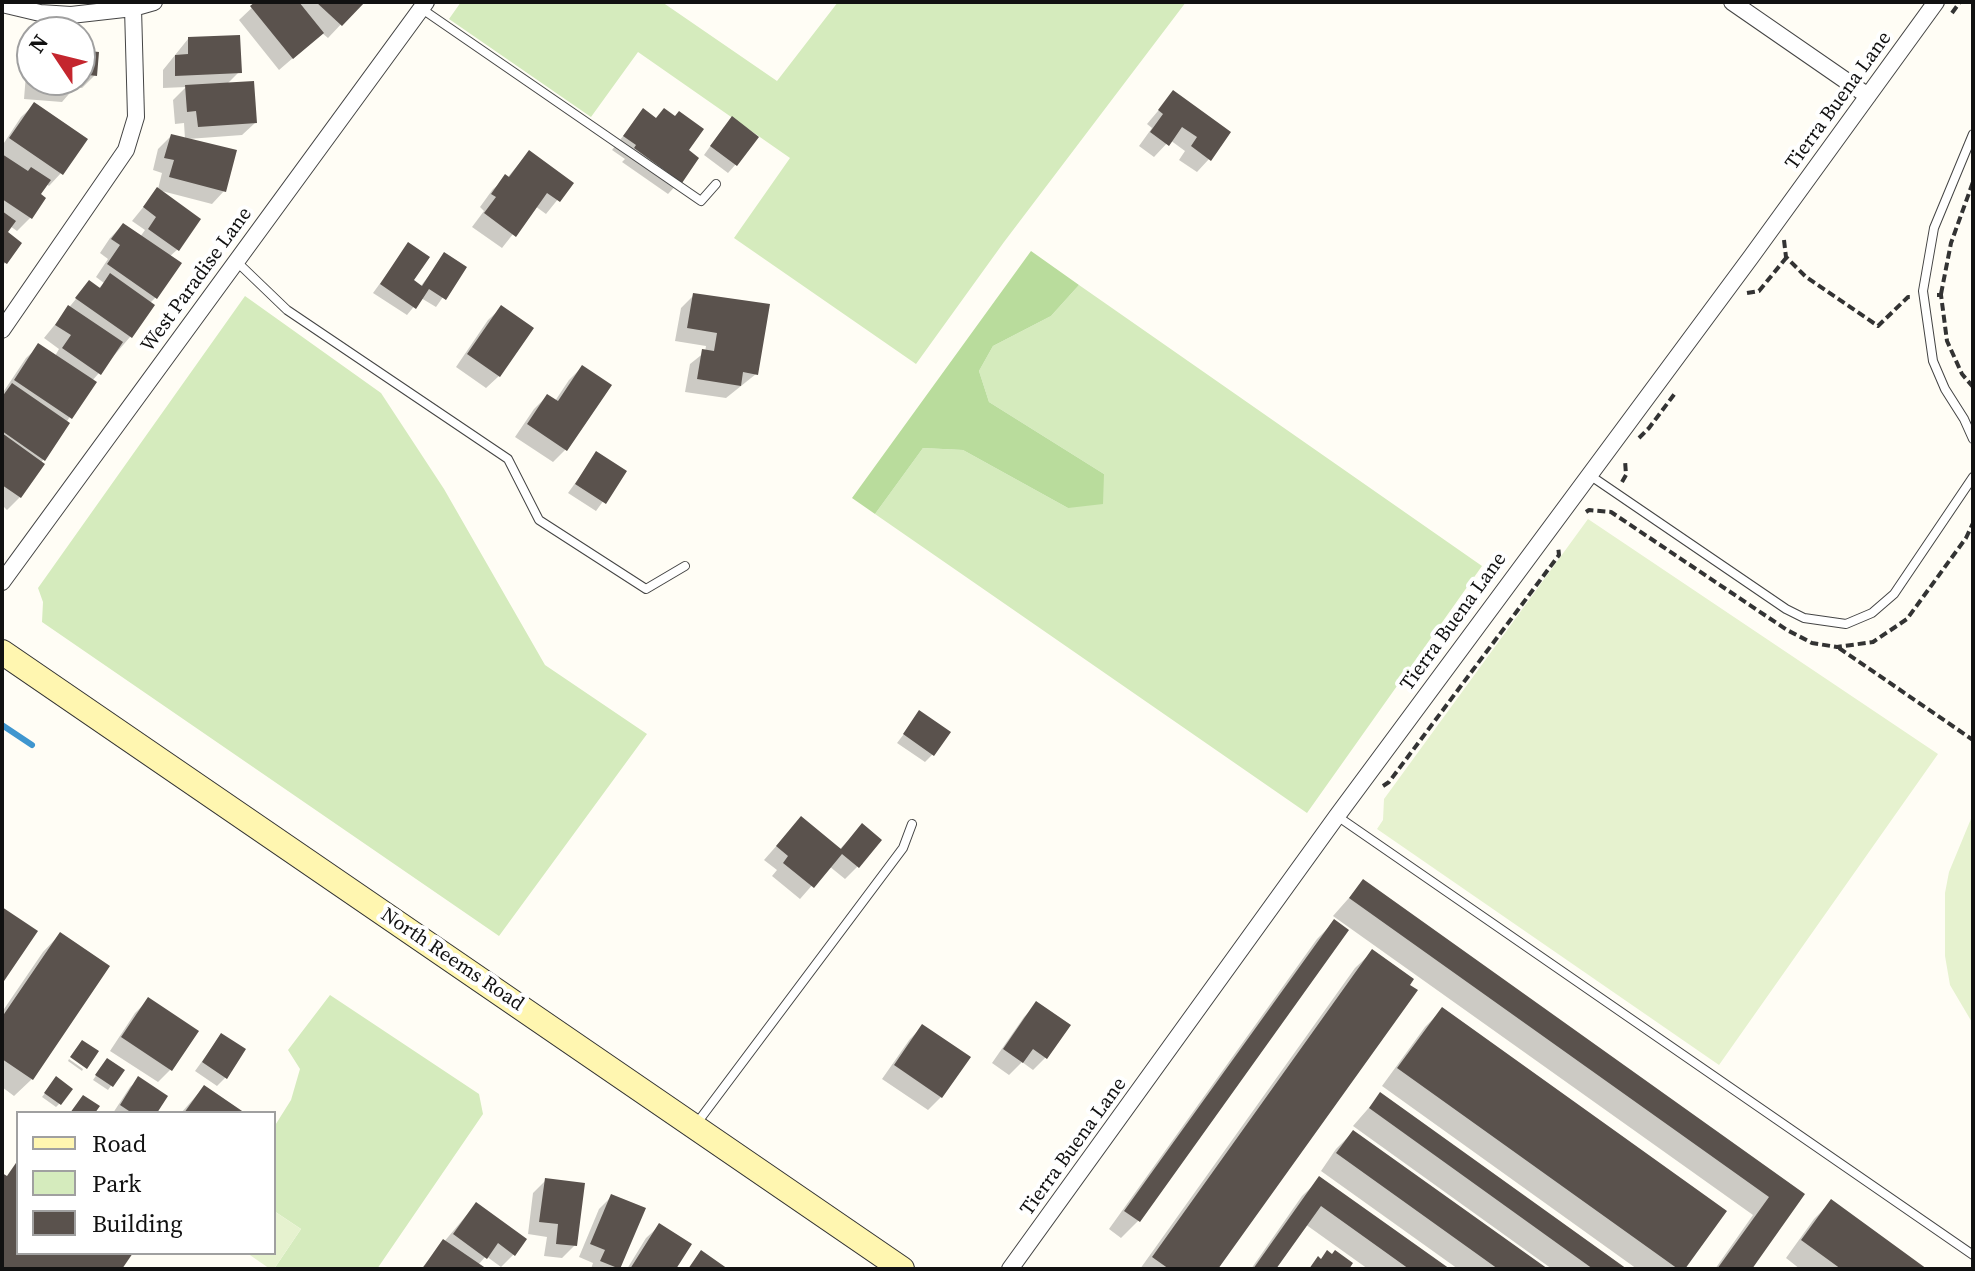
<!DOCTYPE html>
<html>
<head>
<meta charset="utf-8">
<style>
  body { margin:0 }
  #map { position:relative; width:1975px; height:1271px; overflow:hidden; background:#fffdf5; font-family:"Source Serif 4",serif }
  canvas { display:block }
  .frame { position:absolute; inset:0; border:4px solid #111; pointer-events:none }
  .legend { position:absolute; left:16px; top:1111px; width:260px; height:144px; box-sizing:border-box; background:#fff; border:2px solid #a0a0a0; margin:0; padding:10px 14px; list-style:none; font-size:24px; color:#111 }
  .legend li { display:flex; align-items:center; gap:16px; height:40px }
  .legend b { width:40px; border:2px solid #a0a0a0 }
  .north { position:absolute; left:16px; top:16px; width:80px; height:80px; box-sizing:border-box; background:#fff; border:2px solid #a0a0a0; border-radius:50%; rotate:305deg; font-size:22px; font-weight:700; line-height:32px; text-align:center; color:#111 }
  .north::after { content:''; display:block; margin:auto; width:28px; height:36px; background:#c4262e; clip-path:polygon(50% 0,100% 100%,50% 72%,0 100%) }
</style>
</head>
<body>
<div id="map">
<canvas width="1975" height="1271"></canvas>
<div class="frame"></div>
<ul class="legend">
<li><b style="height:10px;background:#fff6b0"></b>Road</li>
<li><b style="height:22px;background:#d5ebbd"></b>Park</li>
<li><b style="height:22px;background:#5a524d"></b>Building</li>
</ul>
<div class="north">N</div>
</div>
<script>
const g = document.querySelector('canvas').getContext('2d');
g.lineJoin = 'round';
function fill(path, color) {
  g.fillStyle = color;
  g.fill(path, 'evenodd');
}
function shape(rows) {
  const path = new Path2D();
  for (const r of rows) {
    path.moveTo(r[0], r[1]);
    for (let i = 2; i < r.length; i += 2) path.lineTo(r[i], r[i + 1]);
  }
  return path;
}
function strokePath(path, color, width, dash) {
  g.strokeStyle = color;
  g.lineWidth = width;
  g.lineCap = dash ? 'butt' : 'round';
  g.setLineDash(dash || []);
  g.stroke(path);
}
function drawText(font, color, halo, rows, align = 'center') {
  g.font = font + ' "Source Serif 4",serif';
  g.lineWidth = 8;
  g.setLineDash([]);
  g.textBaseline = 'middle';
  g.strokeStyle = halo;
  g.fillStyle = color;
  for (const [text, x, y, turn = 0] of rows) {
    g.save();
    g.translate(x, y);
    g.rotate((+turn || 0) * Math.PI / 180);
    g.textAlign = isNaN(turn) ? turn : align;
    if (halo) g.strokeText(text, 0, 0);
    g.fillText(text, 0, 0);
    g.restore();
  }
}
fill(shape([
  [461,2,662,2,777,81,838,2,1186,2,1004,242,916,364,734,238,790,158,638,52,591,117,449,19],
  [1079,285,1482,566,1307,813,875,514,923,448,963,450,1068,508,1104,474,989,402,979,371,993,346,1051,316],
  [245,296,381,393,444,489,545,665,647,734,499,936,42,622,43,602,38,588],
  [330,995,479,1094,483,1114,377,1269,274,1269,301,1229,274,1211,274,1127,291,1100,300,1069,288,1050]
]), '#d5ebbd');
fill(shape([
  [1031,251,1079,285,1051,316,993,346,979,371,989,402,1104,474,1103,504,1068,508,963,450,923,448,875,514,852,498]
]), '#b9dc9c');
fill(shape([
  [1588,519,1938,754,1719,1065,1377,829,1383,820,1384,799],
  [1973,814,1973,1024,1950,985,1945,956,1945,893,1949,872],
  [274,1211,301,1229,274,1269,270,1269,247,1253,274,1253]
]), '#e6f2cf');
fill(shape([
  [258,2,362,2,328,38,322,33,279,70,239,20],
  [188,39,239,72,227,84,255,123,242,135,188,139,224,191,212,204,158,190,178,249,169,257,156,297,149,304,152,306,130,337,92,381,20,497,7,510,4,507,2,510,2,394,26,358,39,346,55,356,59,349,44,338,89,283,98,289,104,283,96,277,108,259,100,253,110,238,123,225,140,237,145,230,132,221,158,189,162,173,153,170,158,149,171,136,185,139,184,123,175,124,173,100,186,87,163,88,163,70],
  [80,52,95,75,82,88,75,87,62,102,24,99,27,62,32,57,32,80,80,80],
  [1174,92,1209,159,1197,172,1179,160,1185,151,1170,140,1154,157,1139,146,1152,128,1147,124],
  [34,105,61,173,49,186,46,184,39,194,44,198,30,218,17,231,10,226,5,233,5,263,2,266,2,146,21,117],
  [643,111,686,151,680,181,668,194,622,162,625,159,612,150],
  [724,127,736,164,728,173,704,155],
  [529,152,571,183,546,214,535,206,502,248,472,227,484,211,480,207,493,189,507,178],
  [408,245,411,281,420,287,445,255,464,267,436,307,421,298,407,315,373,293],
  [694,295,756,374,726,398,685,392,690,364,705,352,706,346,675,341,681,308],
  [501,308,499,376,486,388,456,367,488,320],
  [582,367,565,450,553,462,515,437,534,409,547,396,555,401,569,380],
  [597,453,625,471,596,511,568,493],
  [920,713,933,754,925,762,897,743],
  [801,818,839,850,862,826,858,866,845,879,829,866,800,899,772,876,777,870,764,860],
  [1363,882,1802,1195,1749,1269,1715,1269,1753,1215,1333,916],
  [1334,922,1138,1221,1121,1238,1109,1229,1317,939],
  [60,934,32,1079,14,1096,2,1087,2,1012,43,952],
  [1373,951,1215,1269,1140,1269,1355,968],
  [148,1000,170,1070,158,1082,110,1051,135,1013],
  [1037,1004,1046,1057,1033,1070,1022,1062,1009,1075,992,1063,1024,1017],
  [1442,1010,1683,1269,1637,1269,1382,1086,1425,1027],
  [923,1026,968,1058,941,1097,928,1110,882,1079,910,1039],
  [221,1035,225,1078,217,1086,195,1071],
  [69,1059,83,1069,82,1071,68,1061],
  [104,1064,122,1070,108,1090,93,1080],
  [139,1079,155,1113,113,1113,130,1087],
  [53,1083,59,1104,56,1107,42,1097],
  [204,1087,241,1113,181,1113],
  [1380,1095,1623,1269,1552,1269,1353,1126],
  [1353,1132,1545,1269,1458,1269,1321,1171,1336,1149],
  [1320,1179,1446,1269,1368,1269,1305,1224,1273,1269,1251,1269,1302,1196],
  [546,1180,575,1245,562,1258,544,1256,547,1237,528,1234,533,1193],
  [612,1196,619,1268,591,1269,593,1263,579,1257,599,1209],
  [1831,1202,1923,1269,1800,1269,1786,1258,1814,1219],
  [476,1204,514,1254,501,1267,486,1256,478,1265,483,1269,421,1269],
  [659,1226,673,1269,627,1269,646,1238]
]), '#0003');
strokePath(shape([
  [2,725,32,745]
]), '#3f96cf', 6);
fill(shape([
  [255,2,299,2,324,33,293,59,250,6],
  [316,2,365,2,342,26],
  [240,35,242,73,175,76,175,55,188,54,188,37],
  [80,50,99,52,97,76,80,74],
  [36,80,78,80,76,90,35,87],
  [254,81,257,123,198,127,196,111,187,112,185,85],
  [1173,90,1231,132,1211,161,1191,146,1197,137,1182,127,1169,146,1150,132,1163,114,1158,110],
  [34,102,88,139,63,175,9,138],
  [643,108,656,118,664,108,675,116,679,111,704,129,689,150,699,158,682,183,634,148,636,145,623,136],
  [732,116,759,137,737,166,710,146],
  [171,134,237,150,226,192,169,177,174,160,164,158],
  [529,150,574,183,560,202,547,193,516,237,484,213,496,197,491,194,505,174,509,177],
  [2,154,28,171,31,167,51,180,41,194,46,198,32,219,2,199],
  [157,187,201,219,179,251,148,229,156,217,143,207],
  [2,211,16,221,8,232,22,243,7,264,2,261],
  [123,223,182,263,157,299,107,264,120,245,111,239],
  [408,242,430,257,414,280,422,286,444,252,467,267,446,300,429,289,416,309,380,284],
  [110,273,155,305,132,338,75,298,89,280,100,288],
  [693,293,770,304,758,375,743,372,741,386,697,379,702,349,714,351,717,333,687,328],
  [68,305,123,342,101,375,62,348,71,335,55,325],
  [501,305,534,328,500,377,467,354],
  [38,343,97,382,72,419,14,380],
  [582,365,612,385,567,451,527,424,547,394,558,401],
  [12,383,70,423,45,461,2,431,2,397],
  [2,433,45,464,21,498,2,485],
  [596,451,627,471,606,504,575,484],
  [919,710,951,732,934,756,903,734],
  [801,816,841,849,862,823,882,840,859,868,842,854,814,888,783,863,788,856,776,846],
  [1363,879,1805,1194,1752,1269,1717,1269,1769,1197,1349,898],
  [2,907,38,931,2,984],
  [1334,919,1349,930,1140,1222,1124,1211],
  [60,932,110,966,33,1080,2,1059,2,1017],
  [1372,949,1414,979,1410,985,1418,990,1218,1269,1169,1269,1152,1257],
  [148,997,199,1031,172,1071,121,1037],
  [1036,1001,1071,1025,1047,1059,1033,1049,1023,1063,1003,1049],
  [1442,1007,1727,1211,1685,1269,1678,1269,1397,1068],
  [922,1024,971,1057,942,1098,894,1065],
  [221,1033,246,1049,227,1079,202,1062],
  [82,1040,99,1051,87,1069,70,1057],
  [107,1058,125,1070,113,1087,95,1075],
  [56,1076,73,1089,61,1105,44,1093],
  [138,1076,168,1096,157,1113,132,1113,120,1105],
  [204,1085,245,1113,184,1113],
  [1380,1092,1627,1269,1593,1269,1369,1108],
  [83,1095,100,1106,95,1113,70,1113],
  [1353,1130,1548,1269,1498,1269,1336,1153],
  [18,1160,18,1253,133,1253,122,1269,2,1269,2,1173,7,1176],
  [1319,1176,1450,1269,1409,1269,1321,1206,1276,1269,1253,1269],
  [545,1178,585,1183,577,1246,556,1244,558,1224,539,1222],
  [611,1194,646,1208,620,1269,600,1261,605,1250,590,1244],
  [1831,1199,1927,1269,1841,1269,1801,1240],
  [476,1202,527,1239,515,1256,498,1243,487,1259,453,1234],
  [659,1223,692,1244,676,1269,630,1269],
  [443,1239,487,1269,422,1269],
  [701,1250,728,1269,688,1269],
  [1327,1250,1332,1254,1335,1250,1353,1263,1349,1269,1309,1269,1318,1256,1321,1259]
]), '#5a524d');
const lane = shape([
  [422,9,701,201,716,184],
  [1973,134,1934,228,1923,291,1933,361,1945,389,1964,419,1973,439],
  [236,261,287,310,508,459,539,520,646,589,685,566],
  [1588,474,1786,609,1804,618,1846,624,1872,613,1894,594,1973,477],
  [1337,816,1973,1255],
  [697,1123,903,848,912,824]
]);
const street = shape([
  [1732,2,1868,96],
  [2,4,40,13,71,15,133,8,154,2],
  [2,330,126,150,136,117,133,8],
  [2,582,426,2],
  [1010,1269,1337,816,1751,257,1936,2]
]);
const secondary = shape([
  [2,652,902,1269]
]);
strokePath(lane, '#444', 10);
strokePath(street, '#444', 18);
strokePath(secondary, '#333', 26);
strokePath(shape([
  [1952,13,1960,2],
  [1784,240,1786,257,1806,277,1878,326,1908,297,1912,297],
  [1747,293,1759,291,1786,258],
  [1941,294,1951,243,1973,182],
  [1937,295,1941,295,1947,341,1962,374,1973,387],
  [1639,438,1649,428,1676,392],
  [1622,482,1626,475,1625,460],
  [1586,512,1589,510,1611,512,1787,630,1812,643,1837,647,1873,642,1907,619,1966,538,1973,523],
  [1839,648,1973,740],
  [1383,786,1389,782,1559,555,1558,546]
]), '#333', 4, [8, 4]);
strokePath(lane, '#fff', 8);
strokePath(street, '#fff', 16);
strokePath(secondary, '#fff6b0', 24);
drawText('20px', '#111', '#fff', [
  ["Tierra Buena Lane",1839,101,-54],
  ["West Paradise Lane",197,280,-54],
  ["Tierra Buena Lane",1454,622,-54],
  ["North Reems Road",452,960,34],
  ["Tierra Buena Lane",1074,1147,-54]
]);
</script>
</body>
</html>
